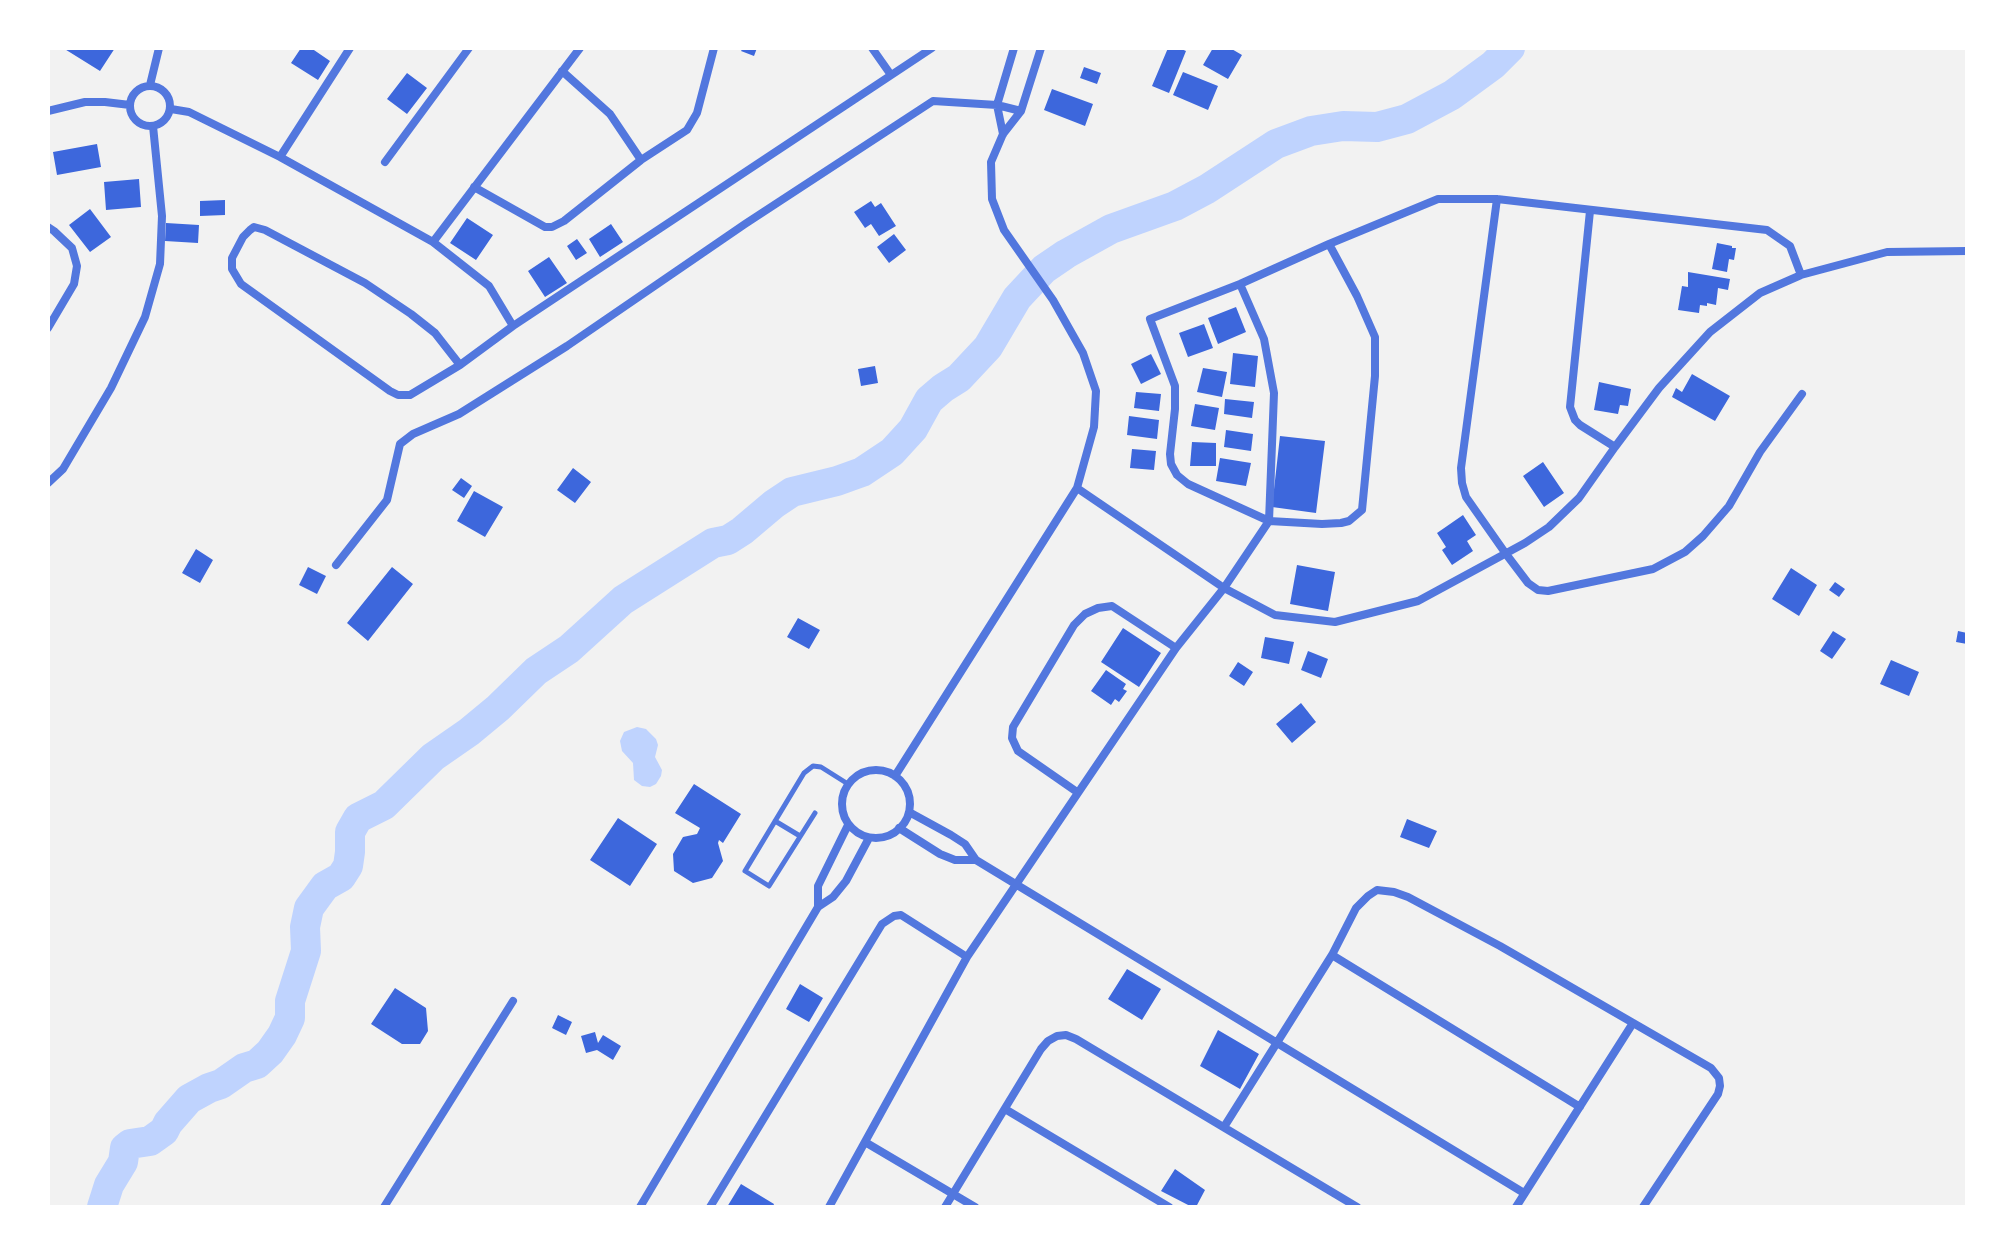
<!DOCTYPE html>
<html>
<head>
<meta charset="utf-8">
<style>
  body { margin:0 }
  #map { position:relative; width:2015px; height:1255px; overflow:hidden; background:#f2f2f2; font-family:"Exo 2",sans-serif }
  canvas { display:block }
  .frame { position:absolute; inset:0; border:50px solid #fff; pointer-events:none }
</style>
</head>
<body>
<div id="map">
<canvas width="2015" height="1255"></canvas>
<div class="frame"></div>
</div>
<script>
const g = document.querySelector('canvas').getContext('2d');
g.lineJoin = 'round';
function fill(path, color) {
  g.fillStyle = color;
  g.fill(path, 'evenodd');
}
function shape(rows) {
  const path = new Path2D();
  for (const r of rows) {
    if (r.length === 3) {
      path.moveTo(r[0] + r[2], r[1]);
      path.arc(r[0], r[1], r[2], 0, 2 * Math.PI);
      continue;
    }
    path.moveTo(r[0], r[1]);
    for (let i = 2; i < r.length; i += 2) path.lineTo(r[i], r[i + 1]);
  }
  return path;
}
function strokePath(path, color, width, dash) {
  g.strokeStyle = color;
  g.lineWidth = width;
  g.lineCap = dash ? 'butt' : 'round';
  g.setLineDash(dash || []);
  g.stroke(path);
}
fill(shape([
  [637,727,646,729,656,739,658,745,655,757,662,770,661,776,656,784,650,787,642,786,634,780,633,763,622,751,620,741,624,732]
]), '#bfd3fe');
strokePath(shape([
  [102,1207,109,1185,123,1162,125,1148,130,1144,150,1141,164,1131,168,1123,189,1099,209,1088,221,1084,244,1068,257,1064,270,1052,282,1035,290,1018,290,1001,306,951,305,927,309,908,325,886,341,877,348,866,350,852,350,832,358,818,384,805,433,757,469,732,498,708,536,671,569,649,623,600,713,543,728,540,742,531,774,504,792,492,837,481,862,472,892,452,913,429,929,400,943,388,959,378,988,347,1017,298,1044,269,1066,254,1111,229,1175,206,1207,189,1276,144,1311,131,1343,126,1377,127,1407,119,1452,95,1493,65,1510,48]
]), '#bfd3fe', 30);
fill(shape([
  [63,48,115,48,100,71],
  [301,48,311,48,330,61,318,80,291,63],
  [743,48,757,48,754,56,741,51],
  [1168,48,1179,48,1186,51,1169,93,1152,86],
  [1213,48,1230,48,1242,55,1228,79,1203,65],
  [1084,67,1101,73,1097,84,1080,78],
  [1183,72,1218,86,1208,110,1173,95],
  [407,73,427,88,407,114,387,99],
  [1052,89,1093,104,1085,126,1044,110],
  [97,144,101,167,57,175,53,152],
  [139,179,141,207,106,210,104,182],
  [225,200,225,215,200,216,200,201],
  [871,201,875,207,881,203,896,226,879,236,871,224,865,228,854,212],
  [90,209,111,237,90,252,69,225],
  [467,218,493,235,476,260,450,243],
  [166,223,199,225,198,243,165,241],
  [611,224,623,242,600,257,589,239],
  [894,234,906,250,889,263,877,247],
  [577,239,587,253,576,260,567,246],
  [1717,243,1732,246,1732,248,1736,248,1734,260,1729,259,1727,272,1712,269],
  [549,257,567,283,545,297,528,271],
  [1688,272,1730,279,1728,290,1718,288,1716,305,1707,303,1707,306,1700,305,1699,313,1678,310,1682,286,1688,287],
  [1236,307,1246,332,1218,344,1208,318],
  [1204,324,1213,348,1188,357,1179,333],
  [1233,353,1258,356,1255,387,1230,384],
  [1151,354,1161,374,1141,384,1131,364],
  [875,366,878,383,861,386,858,369],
  [1203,368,1227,372,1222,397,1197,392],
  [1692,374,1730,396,1715,421,1672,397,1676,388,1682,392],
  [1599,382,1631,389,1628,406,1620,405,1618,414,1594,410],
  [1136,392,1161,394,1159,411,1134,408],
  [1225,399,1254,402,1252,418,1224,414],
  [1195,404,1219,408,1215,430,1191,426],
  [1129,416,1159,420,1157,439,1127,435],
  [1226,430,1253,434,1251,451,1224,447],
  [1280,436,1325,441,1316,513,1272,507],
  [1192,442,1216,443,1216,466,1190,466],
  [1132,449,1156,451,1154,470,1130,468],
  [1220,458,1251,463,1246,486,1216,481],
  [1543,462,1564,493,1544,507,1523,476],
  [573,468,591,482,575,503,557,490],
  [461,478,472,486,464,498,452,490],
  [474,491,503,507,485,537,457,521],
  [1463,515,1476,535,1467,541,1473,551,1452,565,1442,550,1446,547,1437,533],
  [196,549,213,560,200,583,182,573],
  [1297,565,1335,572,1328,611,1290,604],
  [308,567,326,576,317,594,299,585],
  [392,567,413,584,368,641,347,623],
  [1791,568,1817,585,1799,616,1772,599],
  [1835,582,1845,589,1839,597,1829,590],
  [798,618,820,630,809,649,787,637],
  [1123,628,1161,653,1139,687,1101,662],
  [1833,631,1846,639,1832,659,1820,651],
  [1958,631,1967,633,1967,644,1956,642],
  [1265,637,1294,642,1289,664,1261,658],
  [1308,651,1328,659,1321,678,1301,670],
  [1891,660,1919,672,1909,696,1880,684],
  [1238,662,1253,672,1244,686,1229,676],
  [1106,670,1126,684,1123,689,1127,691,1119,702,1115,699,1111,705,1091,691],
  [1301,703,1316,722,1292,743,1276,724],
  [694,784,741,814,723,843,719,840,718,843,723,861,712,878,693,883,674,871,673,854,683,837,697,834,700,828,675,813],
  [618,818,657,844,630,886,590,860],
  [1407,819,1437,831,1429,848,1400,837],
  [1127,969,1161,989,1142,1020,1108,999],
  [800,984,823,998,809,1022,786,1009],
  [395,988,426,1008,428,1031,420,1044,402,1044,371,1024],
  [558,1015,572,1022,566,1035,552,1028],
  [1218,1030,1259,1054,1240,1089,1200,1066],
  [595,1032,598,1043,603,1035,621,1046,613,1060,597,1050,586,1053,581,1036],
  [1175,1169,1205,1190,1196,1207,1192,1207,1161,1191],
  [741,1184,774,1204,773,1207,727,1207]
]), '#3d67dc');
strokePath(shape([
  [815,813,769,886,745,871,804,773,813,766,821,767,848,784],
  [775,821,800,836]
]), '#5277de', 5);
strokePath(shape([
  [872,48,891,75],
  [562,71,610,114,641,160],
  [150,85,159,48],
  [150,106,20],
  [171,109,189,112,280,157,433,242,489,286,513,326],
  [48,111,85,102,105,102,130,105],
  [1003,134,997,105,1014,48],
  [280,157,350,48],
  [385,162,469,48],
  [474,187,545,227,552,227,564,221,641,160,687,130,697,113,714,48],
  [1497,199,1461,468,1462,483,1466,497,1506,554,1528,583,1538,590,1548,591,1653,569,1685,552,1703,536,1729,506,1760,452,1802,394],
  [1590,211,1570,407,1575,420,1580,425,1615,447],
  [48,227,54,231,72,248,77,266,74,284,48,328],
  [433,242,580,48],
  [1329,244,1357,296,1375,337,1375,376,1362,510,1349,521,1341,523,1322,524,1269,521,1188,484,1177,475,1171,464,1170,454,1175,409,1175,386,1150,319,1240,284,1329,244,1438,199,1497,199,1767,230,1790,246,1801,275],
  [460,365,435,333,411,314,365,283,265,230,254,227,250,230,243,237,232,258,232,269,241,284,390,391,398,395,410,395,460,365,513,326,932,48],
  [48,483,63,469,111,388,145,317,160,264,162,216,153,126],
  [1077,488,1224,588,1275,615,1335,622,1418,601,1525,543,1549,527,1579,498,1615,447,1659,388,1710,332,1760,293,1801,275,1887,252,1967,251],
  [336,565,387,500,400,444,413,434,459,414,567,346,745,224,933,101,997,105,1021,111],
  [876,804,34],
  [895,776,1077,488,1094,427,1096,391,1083,353,1053,300,1004,230,992,199,991,162,1003,134,1021,111,1041,48],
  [1077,792,1018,751,1012,738,1013,727,1074,625,1085,614,1098,608,1112,606,1176,648],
  [909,812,951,835,965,844,976,860,1524,1193],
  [899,828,940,854,955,860,976,860],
  [818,907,818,886,848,825],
  [1332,955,1580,1107],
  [1005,1109,1169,1207],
  [1224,1127,1332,955,1356,908,1368,896,1377,890,1394,892,1408,897,1500,946,1711,1068,1719,1078,1720,1086,1718,1094,1643,1207],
  [865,1142,975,1207],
  [384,1207,513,1001],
  [640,1207,818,907,833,897,846,881,869,838],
  [710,1207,882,924,894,916,901,915,967,957],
  [829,1207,967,957,1176,648,1224,588,1269,521,1274,393,1264,339,1240,284],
  [945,1207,1041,1049,1048,1041,1057,1036,1066,1035,1076,1039,1357,1207],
  [1516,1207,1633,1023]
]), '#5277de', 8);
</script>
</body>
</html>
